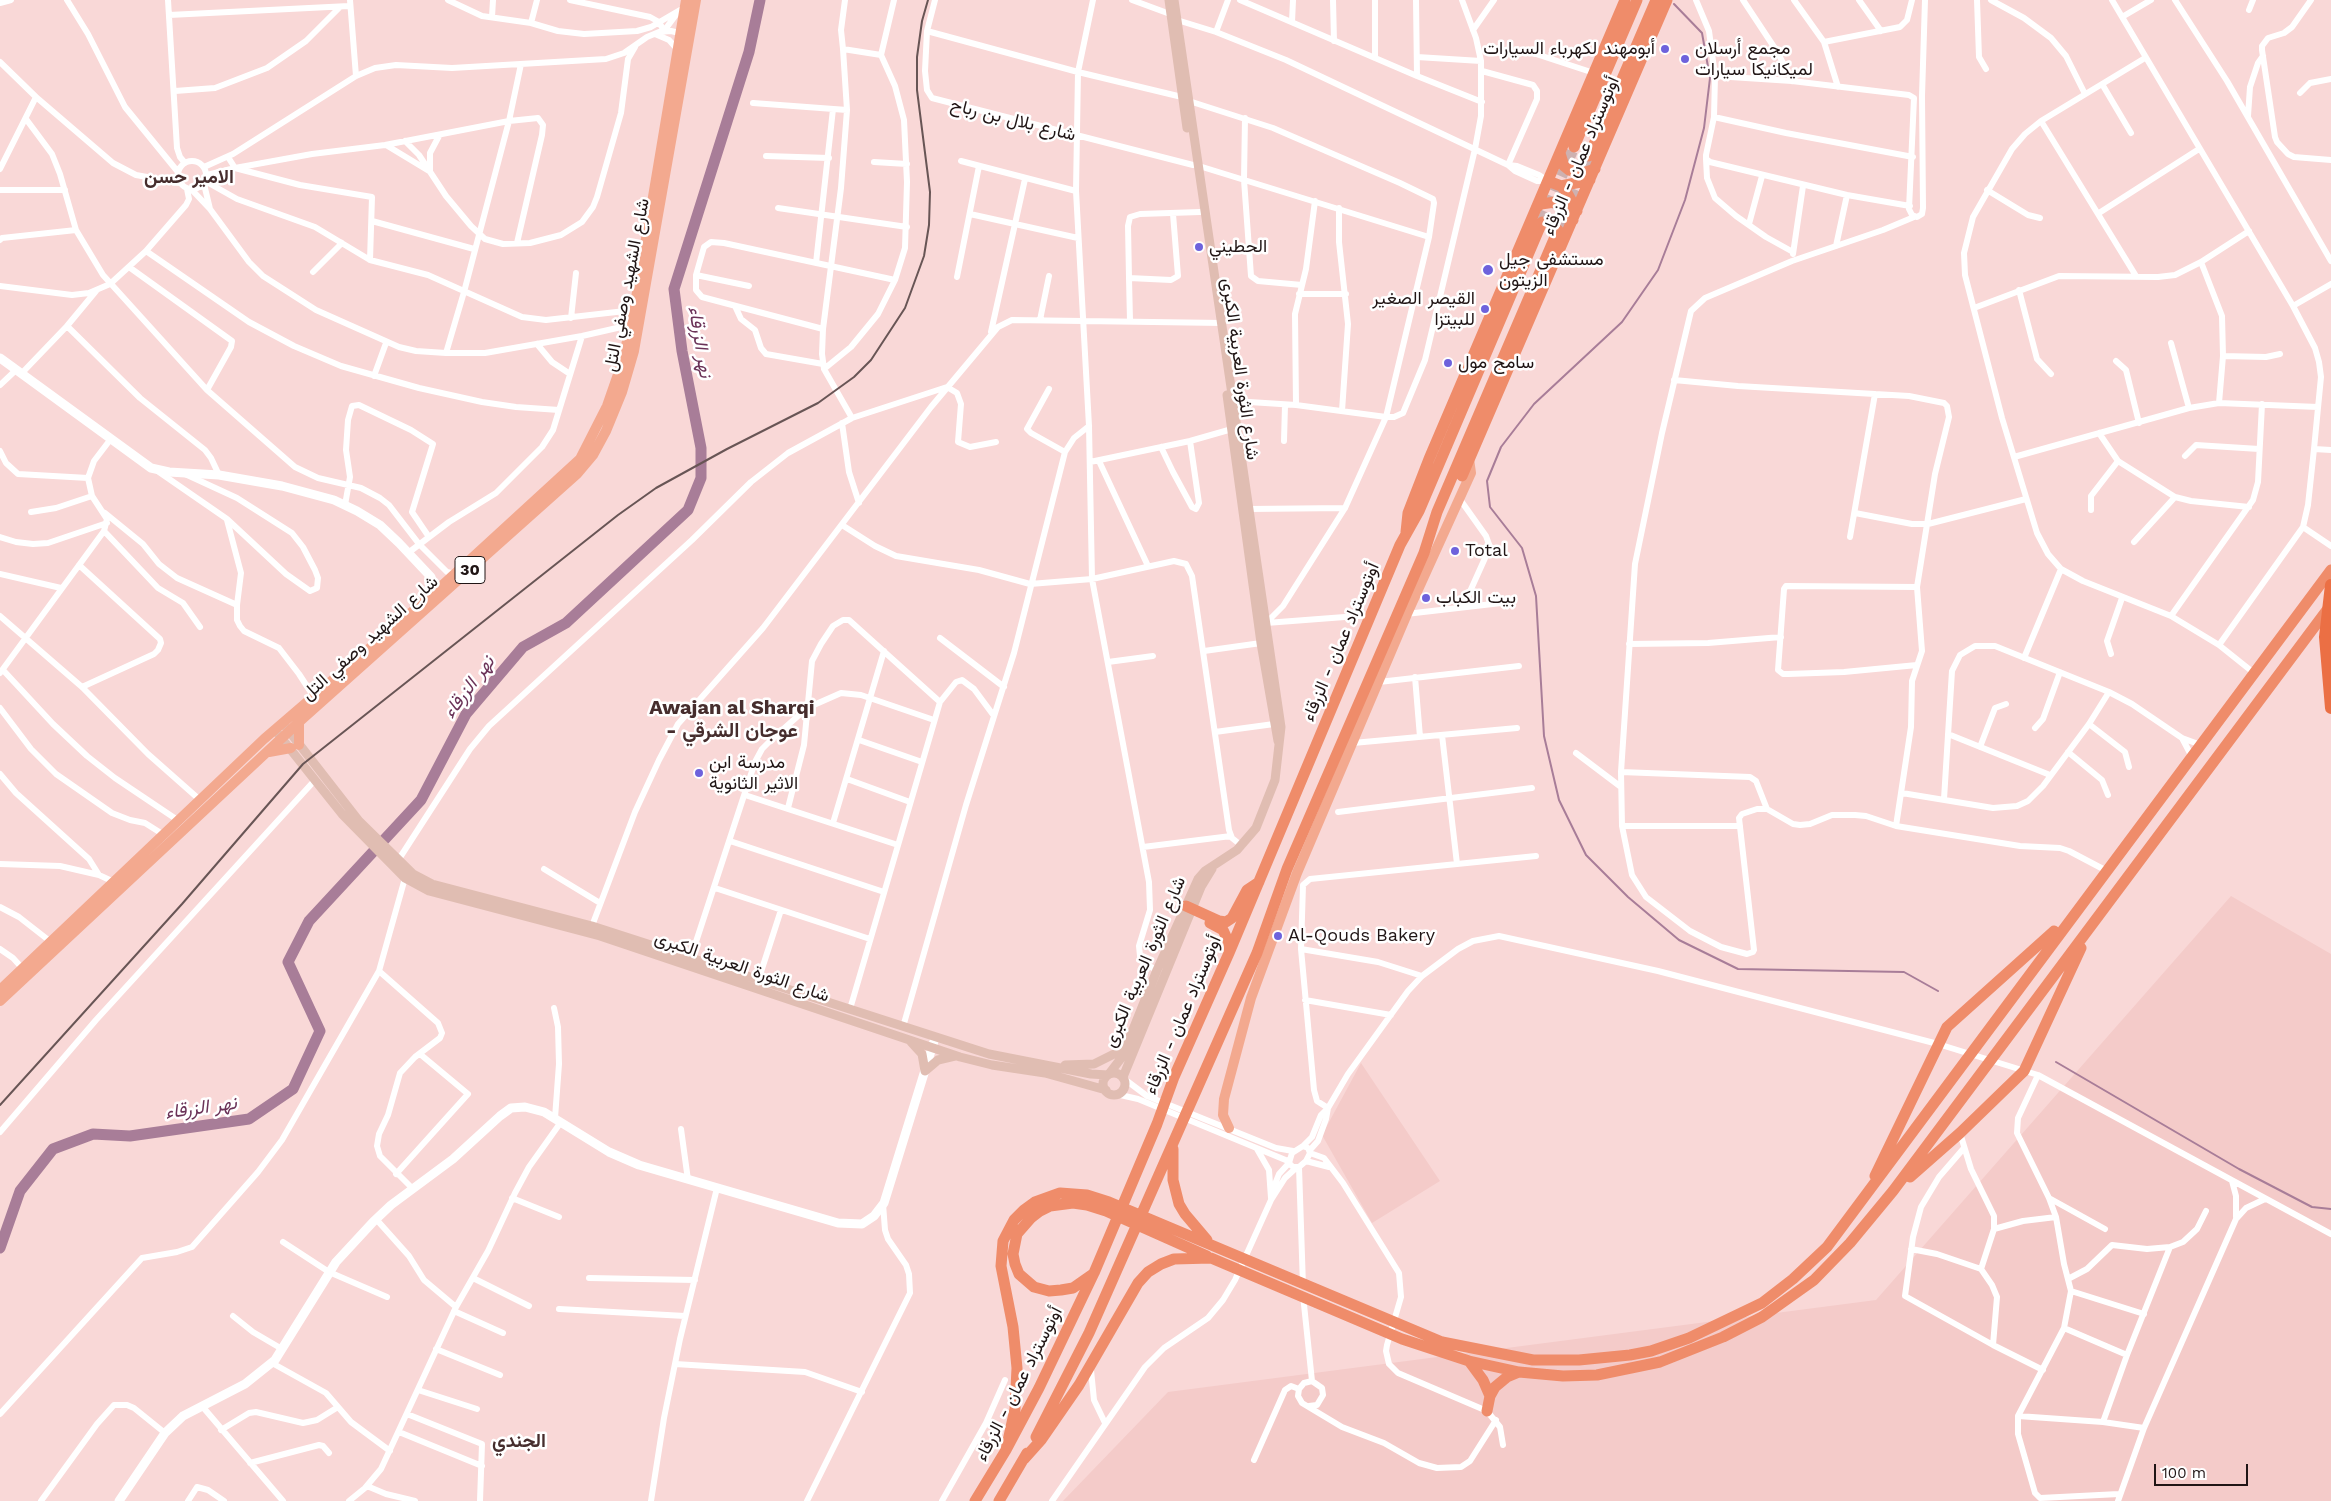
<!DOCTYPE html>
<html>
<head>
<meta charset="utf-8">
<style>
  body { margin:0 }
  #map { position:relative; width:2331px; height:1501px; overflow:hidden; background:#f9d8d7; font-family:"Work Sans",sans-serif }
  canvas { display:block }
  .scale { position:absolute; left:2154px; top:1464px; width:94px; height:22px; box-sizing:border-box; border:2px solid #201515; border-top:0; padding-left:6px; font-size:15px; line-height:18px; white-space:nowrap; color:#201515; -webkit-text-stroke:4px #fff; paint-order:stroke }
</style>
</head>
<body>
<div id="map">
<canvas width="2331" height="1501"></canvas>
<div class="scale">100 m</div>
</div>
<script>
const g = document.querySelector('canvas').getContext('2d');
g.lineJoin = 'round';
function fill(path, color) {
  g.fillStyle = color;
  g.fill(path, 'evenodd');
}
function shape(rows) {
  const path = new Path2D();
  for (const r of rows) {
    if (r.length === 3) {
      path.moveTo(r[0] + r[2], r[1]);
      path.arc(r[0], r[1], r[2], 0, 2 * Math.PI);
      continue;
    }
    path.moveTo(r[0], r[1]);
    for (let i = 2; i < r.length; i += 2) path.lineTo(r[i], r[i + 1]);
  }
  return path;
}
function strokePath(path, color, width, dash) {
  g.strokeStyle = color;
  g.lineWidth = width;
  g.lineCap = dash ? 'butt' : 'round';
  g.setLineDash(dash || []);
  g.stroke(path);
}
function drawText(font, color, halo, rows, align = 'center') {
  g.font = font + ' "Work Sans",Vazirmatn,sans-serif';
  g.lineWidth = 5;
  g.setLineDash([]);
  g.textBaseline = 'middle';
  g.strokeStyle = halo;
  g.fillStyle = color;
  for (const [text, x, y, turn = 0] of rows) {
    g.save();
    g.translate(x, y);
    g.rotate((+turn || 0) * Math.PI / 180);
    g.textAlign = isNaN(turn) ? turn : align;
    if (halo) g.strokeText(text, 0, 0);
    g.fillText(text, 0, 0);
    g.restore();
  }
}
fill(shape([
  [2231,896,2331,954,2331,1501,1063,1501,1168,1392,1876,1300],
  [1361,1063,1440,1181,1372,1223,1322,1135]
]), '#f4cbc9');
strokePath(shape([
  [1674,4,1702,33,1710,78,1704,128,1685,200,1658,270,1622,322,1534,404,1501,447,1487,481,1490,507,1522,548,1536,596,1544,736,1559,800,1586,855,1628,897,1679,940,1738,969,1904,972,1938,991],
  [2056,1062,2239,1169,2312,1207,2331,1209]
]), '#a87d98', 2);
strokePath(shape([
  [0,1248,20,1191,53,1149,93,1134,130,1136,249,1119,293,1089,320,1031,288,962,309,921,421,800,466,714,523,647,566,623,688,510,701,478,701,448,682,351,674,289,749,52,760,0]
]), '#a87d98', 11);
strokePath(shape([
  [1542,222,1574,147],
  [1558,230,1589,156]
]), '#ceb1b0', 11, [11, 5.5]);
strokePath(shape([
  [67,0,88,34,125,107,178,172],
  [168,0,177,148,180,157,185,163],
  [350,0,356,76],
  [448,0,482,16,531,23,558,31,584,34,637,31,651,27,680,10],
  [570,0,650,17,659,22,664,31,678,12],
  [935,0,927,31,925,71,927,90,932,98,1193,165],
  [1093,0,1078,72,1076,191,1089,426,1092,579,1149,882,1150,910,1139,946,1140,956,1145,964,1157,970],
  [1132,0,1170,14],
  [1240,0,1417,76,1482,102],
  [1333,0,1334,41],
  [1375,0,1375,58],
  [1416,0,1417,76],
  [1696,0,1709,31,1715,76,1792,81,1909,95,1914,98,1909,209,1912,215,1917,217,1922,214,1923,208,1922,96,1925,0],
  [1743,0,1778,53,1792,81],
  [1794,0,1824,42,1838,87],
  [1859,0,1881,31],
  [1977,0,1979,57,1986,69],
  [1991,0,2024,18,2051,38,2066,56,2085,94],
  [2112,0,2293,306,2315,348,2319,362,2321,377,2314,449,2308,505,2303,527,2219,645],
  [2175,0,2227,81,2331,261],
  [2311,0,2292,27,2284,33,2268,38,2262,46,2262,50,2275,137,2277,142,2288,154,2294,157,2331,160],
  [0,3,11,0],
  [2249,10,2253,0],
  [169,15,349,6],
  [492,17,493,0],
  [2122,17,2151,0],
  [1177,20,1216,32,1286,60,1508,165,1517,166,1539,175,1548,181],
  [1292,22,1293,0],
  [531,23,537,0],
  [1473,30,1494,0],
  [927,31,1078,72,1182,97],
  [1216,32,1228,0],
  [655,34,669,40,677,49],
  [1824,42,1900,27,1907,20,1912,0],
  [843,49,841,30,845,0],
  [1530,52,1594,73],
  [881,55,843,49,847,110,841,188,823,329,822,354,824,369,851,347,878,314,895,280,905,248,907,182,904,120,895,86,881,55,894,0],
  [1417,57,1481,61],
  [2145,58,2041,121,2025,134,2012,149,1973,217,1964,253,1965,275,2002,418,2037,533,2048,554,2061,569,2083,581,2171,616,2219,645,2254,673],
  [0,62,36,97,113,163,136,175,180,183],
  [1482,71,1533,85,1537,91,1537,99,1508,165],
  [1715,76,1714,117,1706,155,1706,159,1710,162,1847,195,1910,206],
  [2102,84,2131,133],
  [175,91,215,88,267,68,306,41,340,7],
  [2300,93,2310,83,2331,79],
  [1189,101,1273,128,1400,183,1433,199,1434,203,1429,237,1386,417,1345,508,1283,606,1266,623],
  [753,103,847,110],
  [2248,116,2250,87,2258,63,2263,56],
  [1714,117,1786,133,1913,157],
  [1245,118,1244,180,1251,276,1258,281,1302,285],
  [26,119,52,154,60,174,76,230,103,275,207,390,295,467,318,478,361,488,380,498,389,505,419,544,447,572,455,574],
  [2041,121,2136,276],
  [405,141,419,155,446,196,471,226,485,239,503,244,530,243,561,235,582,222,593,207,597,197,621,113,628,59,635,47],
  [386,145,429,171],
  [766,156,829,158],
  [228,157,235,168,300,185,372,197,370,260],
  [1706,159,1707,178,1715,198,1736,216,1766,237,1793,252],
  [192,175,14],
  [961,161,1076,191],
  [874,162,907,164],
  [1508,165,1515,171,1537,181,1548,181],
  [1199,166,1429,237],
  [204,167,233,154,356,76,375,68,396,65,452,68,606,59,624,53,647,37,659,32,671,31,684,34],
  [0,169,36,97],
  [430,171,430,153,439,136],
  [207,175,235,168,312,154,385,145,509,121,538,118,543,125,542,135,517,243],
  [205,181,237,199,315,227,370,260,428,275,522,317,546,320,634,310],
  [204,184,210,209],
  [0,190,65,190],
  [192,190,210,209,249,262,263,276,316,310,399,347,416,351,446,353,485,353,582,336,630,325],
  [1987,190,2028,215,2040,218],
  [778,208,907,227],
  [1339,208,1339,242,1348,324,1342,411],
  [2099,213,2199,149],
  [970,214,1078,238],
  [1173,214,1178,276,1171,280,1129,278,1128,226,1130,217,1140,214,1200,212],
  [1914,217,1883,230,1792,261,1705,298,1691,311,1662,433,1635,564,1621,772,1622,826,1632,875,1646,897,1690,931,1721,947,1747,954,1753,952,1754,950,1739,818,1742,814,1757,809,1767,809,1793,824,1800,825,1810,824,1832,815,1855,815,1866,816,1896,826,2020,846,2060,848,2069,851,2107,871],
  [372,221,474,249],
  [1749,224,1762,176],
  [0,240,2,238,76,230],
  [1836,246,1847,195],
  [146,251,249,322,294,346,341,366,419,388,482,402,516,407,559,410],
  [1793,254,1803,186],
  [2201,262,2222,316,2223,356,2219,403],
  [816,263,833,109],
  [129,267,232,341,231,347,207,390],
  [313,272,342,243],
  [696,275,749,286],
  [957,277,979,166],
  [1129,278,1130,321],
  [0,286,72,295,89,293,110,284,146,251,186,205,189,199,187,189],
  [2019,290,2037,359,2051,374],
  [1299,294,1346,294],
  [735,306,741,319,755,330,761,348,766,354,823,364],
  [2293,306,2331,284],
  [1974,308,2059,276,2158,277,2175,275,2201,262,2249,231],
  [571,318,576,273],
  [1040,320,1049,276],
  [67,326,96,291],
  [823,329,702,297,696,290,696,275,704,247,711,242,724,243,895,280],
  [991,332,1025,179],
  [2171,343,2189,408],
  [537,344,552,362,570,374],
  [446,353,464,292,509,121,521,64],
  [2223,356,2266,357,2280,354],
  [2116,361,2126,370,2139,423],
  [824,369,852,418],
  [21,374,67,326,140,398,205,450,211,458,219,475],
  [374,376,386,343],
  [1674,380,1738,386,1909,396,1944,403,1947,406,1949,417,1935,474,1917,587,1922,651,1912,681,1911,727,1896,826],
  [0,385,16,370],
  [1049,389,1027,429,1031,433,1065,452],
  [1234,401,1296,405,1386,417,1394,417,1403,413,1425,360,1475,149,1481,116,1481,61,1476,38,1462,0],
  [1296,405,1295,314,1306,269,1315,201],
  [842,423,849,472,859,503],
  [2099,433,2118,461,2175,497,2191,501,2249,507],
  [1284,441,1285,405],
  [1161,447,1173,472,1192,507,1196,509,1199,503,1190,441],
  [2314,449,2331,450],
  [0,451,6,463,18,474,88,478],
  [2185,456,2196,445,2259,449],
  [2014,457,2189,408,2219,403,2318,407],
  [1099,461,1148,566],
  [1090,462,1190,441,1232,429],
  [159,472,227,519,286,574,310,591,317,588,318,578,315,570,303,547,292,533,237,498,185,474],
  [1459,498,1486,536,1490,547,1463,607],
  [345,505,350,477,346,450,348,420,352,406,359,405,411,430,433,444,412,512,429,537],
  [1249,509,1345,508],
  [2091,510,2091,496,2118,461],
  [31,512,56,508,92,496],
  [105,513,143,544,159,564,177,578,237,605],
  [1855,513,1912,524,1928,524,2026,499],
  [227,520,241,573,237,605,237,620,240,626,244,631,279,648,299,674,314,697],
  [842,525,875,546,896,556,979,570,1030,584,1092,579,1174,561,1186,564,1192,576,1229,830,1232,838,1242,846],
  [2303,527,2331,546],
  [104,531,158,588,183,603,200,627],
  [0,537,16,542,33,544,48,543,107,523],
  [1850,537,1875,394],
  [2134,542,2175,497],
  [408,553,449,522,496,493,542,447,553,430,582,336],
  [79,565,160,639,161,643,158,650,154,654,82,687],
  [0,574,61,588],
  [1406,614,1510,602],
  [0,616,82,687,148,754,200,800],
  [2171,616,2253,500,2258,482,2262,404],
  [1266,623,1371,615],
  [940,638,1004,687],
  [1629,644,1708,643,1781,637],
  [1204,651,1261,643],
  [2111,654,2107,641,2122,598],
  [2024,658,2061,569],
  [1108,662,1153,656],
  [1917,665,1844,672,1788,674,1783,674,1778,670,1784,589,1786,586,1917,587],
  [3,670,53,724,87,756,115,778,179,821],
  [0,673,104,531,107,519,92,496,88,478,94,461,110,440],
  [1415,677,1420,737],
  [1379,682,1519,666],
  [940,702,956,682,962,680,974,689,994,716],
  [0,708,31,749,56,774,112,813,130,820,145,823,164,835],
  [2089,724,2125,752,2129,767],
  [2035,728,2043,719,2060,672],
  [1215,732,1274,724],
  [1948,734,2050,775],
  [2182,738,2192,757],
  [859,740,922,762],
  [1353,743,1517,728],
  [1980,747,1995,708,2006,704],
  [2068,752,2102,780,2108,795],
  [1576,753,1621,787],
  [1621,772,1750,777,1756,781,1767,809],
  [0,774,16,793,89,859,99,875],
  [847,779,910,802],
  [1902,793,1993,808,2017,806,2028,801,2043,786,2089,724,2109,692],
  [745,795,898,845],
  [1944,799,1952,671,1960,655,1975,646,1995,646,2109,692,2132,704,2182,738,2201,745],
  [788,808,804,745,812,661,821,644,833,626,843,620,849,620,940,702,850,1009],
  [1338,812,1532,788],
  [833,823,884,651],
  [1622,826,1740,826],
  [730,841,884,892],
  [1143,847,1231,836],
  [399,859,470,749,489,726,692,540,751,482,788,453,852,418,947,387,957,393,961,404,958,442,970,447,996,442],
  [0,864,60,866,99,875,114,882],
  [1457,864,1536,856],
  [544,869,600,903],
  [405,878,379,971,438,1023,442,1033,440,1038,415,1057,400,1073,388,1115,379,1134,377,1146,380,1156,413,1189],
  [715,888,870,939],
  [0,907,19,917,51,942],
  [592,926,635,812,659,760,678,724,763,628,931,407,998,327,1012,320,1223,323],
  [0,949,13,958,23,969],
  [1301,949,1378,962,1422,976],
  [691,957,755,762,762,749,771,740,807,708,841,693,861,695,934,720],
  [759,978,781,910],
  [1305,1000,1391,1015],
  [554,1008,558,1027,559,1064,555,1118],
  [903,1027,966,805,1014,653,1065,452,1074,438,1089,426],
  [2038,1075,2018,1118,2017,1133,2049,1198,2056,1217,2064,1264,2071,1291,2064,1328,2018,1416,2018,1434,2035,1493,2040,1498,2119,1494],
  [1123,1078,1147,1096,1276,1148,1293,1151],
  [1116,1094,1138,1099,1288,1161],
  [1328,1108,1317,1101,1314,1090,1301,949,1303,885,1310,879,1457,864,1442,735],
  [681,1129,688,1180],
  [0,1132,96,1020,315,780],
  [1960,1133,1971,1169,1994,1216,1994,1229,1981,1269],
  [1303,1146,1312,1137,1321,1115,1328,1108],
  [1964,1148,1939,1177,1921,1207,1913,1237,1905,1296,1993,1345],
  [1257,1149,1269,1170,1271,1198],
  [1310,1150,1318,1141,1326,1119,1328,1108,1348,1074,1408,991,1422,976,1458,949,1473,941,1499,936,1658,971,1938,1044,2038,1075,2331,1234],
  [1310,1153,1306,1161,1299,1167,1293,1167,1289,1163,1292,1153,1303,1146,1308,1148,1310,1153,1324,1158,1343,1183,1399,1273,1401,1297,1387,1345,1386,1351,1389,1364,1398,1373,1487,1411,1500,1427,1503,1445],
  [1306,1161,1329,1167],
  [1299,1167,1303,1286],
  [396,1174,468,1094,420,1054],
  [2232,1181,2236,1196,2236,1217],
  [1273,1189,1279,1174,1289,1163],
  [512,1198,559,1217],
  [2049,1198,2105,1229],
  [376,1219,409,1256,424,1280,456,1307],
  [1994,1229,2023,1221,2056,1217],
  [283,1242,329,1272,387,1297],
  [1911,1249,1937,1254,1981,1269,1992,1285,1997,1297,1993,1345,2043,1370],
  [473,1278,529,1306],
  [589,1278,695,1280],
  [2068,1279,2087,1269,2112,1245,2147,1249,2170,1247,2183,1242,2197,1229,2206,1211],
  [2071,1291,2144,1314],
  [1303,1295,1312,1381],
  [559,1309,685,1316],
  [454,1311,503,1333],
  [233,1316,253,1332,282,1349],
  [2064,1328,2127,1355],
  [436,1349,500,1375],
  [272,1363,326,1393,351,1422,390,1451],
  [675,1364,805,1372,862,1392],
  [1091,1370,1094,1400,1105,1423],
  [418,1390,477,1409],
  [202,1406,283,1501],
  [1309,1406,1317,1405,1323,1395,1322,1388,1312,1381,1304,1383,1299,1389,1298,1396,1302,1403,1342,1427,1384,1443,1419,1463,1437,1468,1461,1467,1470,1461,1496,1420],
  [0,1414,142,1258,177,1252,192,1247,258,1172,282,1140,379,971],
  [407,1414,482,1444,480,1501],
  [2018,1416,2103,1422,2144,1428],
  [2103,1422,2127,1355,2170,1247],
  [221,1430,249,1413,256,1412,303,1423,317,1420,338,1407],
  [399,1432,482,1466],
  [1254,1460,1285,1390,1291,1386,1299,1389],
  [250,1463,319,1445,323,1446,329,1453],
  [367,1486,386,1494,415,1501],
  [41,1501,97,1424,114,1405,127,1405,134,1408,165,1433],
  [188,1501,197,1487,208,1490,224,1501],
  [349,1501,365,1488,381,1469,456,1307,488,1251,515,1193,529,1167,561,1122],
  [651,1501,664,1418,680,1339,717,1188],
  [807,1501,910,1293,909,1274,906,1265,888,1239,885,1230,883,1204],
  [942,1501,986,1423,1005,1380],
  [1052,1501,1145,1367,1164,1348,1208,1318,1223,1300,1235,1280,1271,1200,1285,1178,1296,1168],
  [2118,1501,2144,1428,2236,1219,2246,1208,2265,1199]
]), '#fff', 6);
strokePath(shape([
  [0,358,151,468,169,472,219,475,282,486,334,500,357,511,380,525,399,543,431,577,435,592],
  [119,1501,165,1433,183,1416,245,1384,275,1360,336,1262,373,1222,391,1205,453,1159,500,1116,511,1108,525,1107,544,1112,609,1152,639,1165,838,1223,862,1224,874,1216,884,1203,935,1038]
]), '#fff', 9);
strokePath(shape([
  [1169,0,1187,128],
  [1227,395,1261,643,1278,741],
  [285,726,359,821,413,874,432,884,592,926,989,1054,1091,1074,1108,1075],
  [275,730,342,814,405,878,429,891,600,936,960,1057,992,1065,1045,1073,1106,1090],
  [911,1042,922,1054,925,1071],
  [1065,1065,1094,1064,1114,1054,1127,1045],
  [925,1071,938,1060,955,1056],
  [1114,1084,11],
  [1109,1074,1122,1057,1157,970,1198,879,1205,871,1237,850,1256,828,1275,780,1281,727,1174,0],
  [1123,1077,1201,887,1212,869]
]), '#e0bdb2', 9);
strokePath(shape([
  [299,722,299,745],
  [269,752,291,748],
  [0,990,264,739,435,592,580,459,607,406,622,363,634,310,686,0],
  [0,1001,299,722,577,474,593,455,606,431,622,392,634,351,696,0],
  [1229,1128,1223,1115,1224,1099,1251,998,1297,873,1407,614,1471,473,1469,459]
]), '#f3a98f', 10);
strokePath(shape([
  [1574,147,1637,0],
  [1560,153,1564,166,1569,170,1583,173,1595,169],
  [1589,156,1656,0],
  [1548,181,1561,186,1566,191,1577,211],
  [1561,186,1590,180],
  [1536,208,1541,204,1555,202,1567,208,1573,220],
  [1462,476,1667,0],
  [1406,532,1408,513,1429,459,1625,0],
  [1186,906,1219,921,1226,922,1232,918,1247,890,1259,882],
  [1210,923,1223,930,1229,943,1229,951],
  [1173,1149,1173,1180,1179,1204,1185,1214,1207,1240],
  [1875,1176,1947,1027,2054,931],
  [1910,1177,1960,1133,2024,1071,2081,948],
  [1093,1274,1073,1288,1061,1290,1049,1291,1034,1287,1019,1274,1015,1264,1013,1254,1017,1234,1031,1218,1040,1211,1050,1206,1073,1203,1087,1205,1106,1211,1207,1256],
  [1469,1361,1483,1380,1490,1396],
  [1487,1411,1490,1396,1495,1387,1507,1377,1519,1372],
  [1036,1437,1089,1333,1257,953,1287,869,1424,553,1437,512,1558,230],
  [1006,1450,1015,1409,1017,1368,1013,1327,1001,1266,1003,1241,1014,1220,1024,1210,1035,1202,1060,1193,1087,1195,1109,1202,1442,1342,1533,1360,1579,1360,1630,1355,1651,1351,1689,1338,1762,1303,1793,1279,1827,1247,2331,570],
  [1024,1459,1041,1440,1079,1385,1138,1283,1148,1272,1161,1264,1174,1259,1211,1258,1402,1339,1469,1361,1519,1372,1563,1376,1597,1375,1660,1362,1723,1337,1762,1317,1814,1280,1850,1243,1893,1191,2330,606],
  [975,1501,1006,1450,1039,1388,1094,1273,1157,1124,1174,1077,1229,953,1400,545,1419,511,1542,222],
  [999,1501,1027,1453]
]), '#ef8c6a', 11);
strokePath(shape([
  [2331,585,2325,637,2331,708]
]), '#eb6f44', 12);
strokePath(shape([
  [0,1105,182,904,303,764,618,515,656,488,727,449,818,403,854,377,871,360,905,308,924,256,929,225,930,192,917,90,917,57,922,21,928,0]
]), '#685555', 2);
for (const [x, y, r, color] of [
  [1665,49,5,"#6e62dc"],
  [1685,59,5,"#6e62dc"],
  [1199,247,5,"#6e62dc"],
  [1488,270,6,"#6e62dc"],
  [1485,309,5,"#6e62dc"],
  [1448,363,5,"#6e62dc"],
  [1455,551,5,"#6e62dc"],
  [1426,598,5,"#6e62dc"],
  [699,773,5,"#6e62dc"],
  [1278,936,5,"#6e62dc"]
]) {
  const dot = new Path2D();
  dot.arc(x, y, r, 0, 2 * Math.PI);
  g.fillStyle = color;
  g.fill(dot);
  strokePath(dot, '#fff', 2);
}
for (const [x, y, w] of [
  [470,570,30]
]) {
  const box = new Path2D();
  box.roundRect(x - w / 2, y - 13.5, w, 27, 4);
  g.fillStyle = '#fff';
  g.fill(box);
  strokePath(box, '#201515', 1);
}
drawText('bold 16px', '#201515', null, [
  ["30",470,570]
]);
drawText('18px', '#201515', '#fff', [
  ["أبومهند لكهرباء السيارات",1655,49,"right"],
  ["مجمع أرسلان",1695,49],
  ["لميكانيكا سيارات",1695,70],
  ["الحطيني",1209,247],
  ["مستشفى جيل",1499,260],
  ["الزيتون",1499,281],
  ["القيصر الصغير",1475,299,"right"],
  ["للبيتزا",1475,320,"right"],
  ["سامح مول",1458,363],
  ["Total",1465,551],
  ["بيت الكباب",1436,598],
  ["مدرسة ابن",709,763],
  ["الاثير الثانوية",709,784],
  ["Al-Qouds Bakery",1288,936]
], 'left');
drawText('18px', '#201515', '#fff', [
  ["شارع بلال بن رباح",1013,120,14],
  ["أوتوستراد عمان - الزرقاء",1581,156,-67],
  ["شارع الشهيد وصفي التل",627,285,-79],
  ["شارع الثورة العربية الكبرى",1240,369,82],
  ["شارع الشهيد وصفي التل",370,638,-42],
  ["أوتوستراد عمان - الزرقاء",1341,642,-67],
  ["شارع الثورة العربية الكبرى",1145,962,-67],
  ["شارع الثورة العربية الكبرى",742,967,19],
  ["أوتوستراد عمان - الزرقاء",1183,1015,-67],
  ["أوتوستراد عمان - الزرقاء",1019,1384,-63]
]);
drawText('bold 19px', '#462d2d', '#fff', [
  ["الامير حسن",189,177],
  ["الجندي",519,1441]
]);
drawText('italic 19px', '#6b3358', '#fff', [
  ["نهر الزرقاء",700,342,81],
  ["نهر الزرقاء",469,687,-53],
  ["نهر الزرقاء",201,1108,-8]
]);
drawText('bold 20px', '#462d2d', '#fff', [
  ["Awajan al Sharqi",732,708],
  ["- عوجان الشرقي",732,731]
]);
</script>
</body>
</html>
